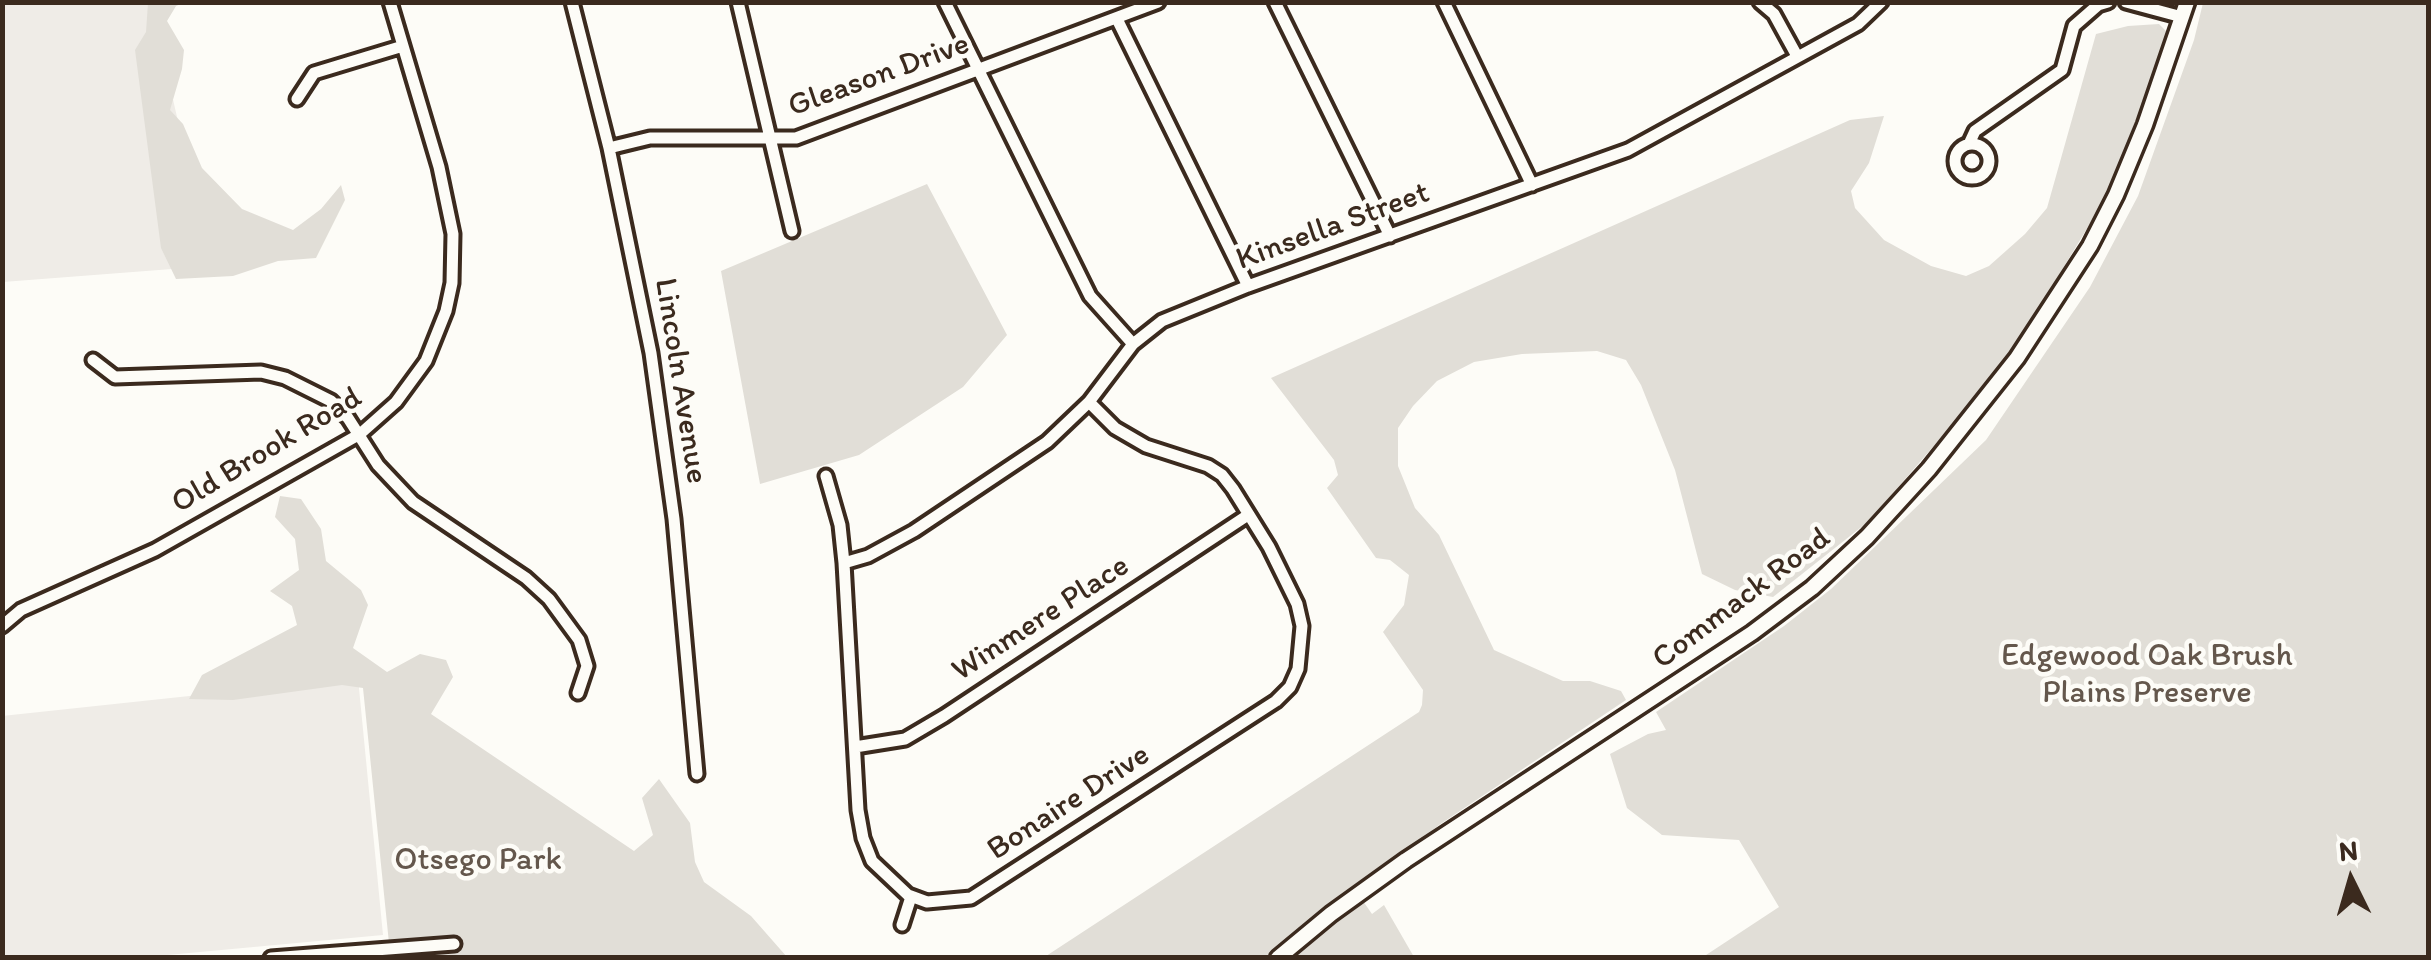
<!DOCTYPE html>
<html>
<head>
<meta charset="utf-8">
<style>
  body { margin:0 }
  #map { position:relative; width:2431px; height:960px; overflow:hidden; background:#fdfcf7; font-family:Itim,sans-serif }
  canvas { display:block }
  .frame { position:absolute; inset:0; border:5px solid #3b2a1e; pointer-events:none }
  .north { position:absolute; left:2301px; top:830px; width:100px; height:100px; -webkit-text-stroke:8px #fdfcf7; paint-order:stroke; rotate:355deg; font-size:28px; font-weight:700; line-height:40px; text-align:center; color:#3b2a1e }
  .north::after { content:''; display:block; margin:auto; width:35px; height:45px; background:#3b2a1e; clip-path:polygon(50% 0,100% 100%,50% 72%,0 100%) }
</style>
</head>
<body>
<div id="map">
<canvas width="2431" height="960"></canvas>
<div class="frame"></div>
<div class="north">N</div>
</div>
<script>
const g = document.querySelector('canvas').getContext('2d');
g.lineJoin = 'round';
function fill(path, color) {
  g.fillStyle = color;
  g.fill(path, 'evenodd');
}
function shape(rows) {
  const path = new Path2D();
  for (const r of rows) {
    if (r.length === 3) {
      path.moveTo(r[0] + r[2], r[1]);
      path.arc(r[0], r[1], r[2], 0, 2 * Math.PI);
      continue;
    }
    path.moveTo(r[0], r[1]);
    for (let i = 2; i < r.length; i += 2) path.lineTo(r[i], r[i + 1]);
  }
  return path;
}
function strokePath(path, color, width, dash) {
  g.strokeStyle = color;
  g.lineWidth = width;
  g.lineCap = dash ? 'butt' : 'round';
  g.setLineDash(dash || []);
  g.stroke(path);
}
function drawText(font, color, halo, rows, align = 'center') {
  g.font = font + ' Itim,sans-serif';
  g.lineWidth = 9;
  g.setLineDash([]);
  g.textBaseline = 'middle';
  g.strokeStyle = halo;
  g.fillStyle = color;
  for (const [text, x, y, turn = 0] of rows) {
    g.save();
    g.translate(x, y);
    g.rotate((+turn || 0) * Math.PI / 180);
    g.textAlign = isNaN(turn) ? turn : align;
    if (halo) g.strokeText(text, 0, 0);
    g.fillText(text, 0, 0);
    g.restore();
  }
}
fill(shape([
  [3,3,151,3,211,266,3,282],
  [358,678,383,935,146,957,5,957,2,716]
]), '#efece7');
fill(shape([
  [148,3,183,3,176,6,167,21,184,50,182,69,170,110,183,124,202,168,242,209,293,230,321,209,341,185,345,200,316,258,278,261,233,276,176,279,161,248,135,50,146,32],
  [2203,3,2428,3,2428,957,1703,957,1779,907,1739,840,1662,835,1627,808,1610,754,1648,734,1666,730,1656,712,1784,626,1831,589,1986,440,2090,287,2138,196,2194,40],
  [2159,24,2169,34,2106,197,2007,361,1869,521,1773,597,1735,590,1702,574,1675,470,1641,385,1626,360,1597,351,1522,354,1474,362,1437,381,1413,406,1398,428,1398,466,1415,508,1439,535,1494,650,1563,681,1590,681,1621,691,1626,700,1439,825,1363,886,1363,901,1372,914,1384,905,1414,957,1043,958,1419,712,1422,705,1423,690,1383,632,1404,605,1409,575,1390,560,1376,558,1327,488,1338,475,1334,460,1271,378,1850,120,1884,116,1869,163,1851,191,1855,208,1884,240,1931,266,1966,276,1989,266,2025,234,2047,208,2096,34,2128,26],
  [927,184,1007,335,963,387,859,455,760,484,721,271],
  [280,496,301,499,321,529,326,561,361,590,368,605,353,648,387,672,420,654,446,660,453,677,431,714,634,851,653,835,642,798,659,779,690,823,695,862,704,882,751,916,787,957,344,957,390,953,363,688,342,685,233,700,189,699,202,675,297,625,292,606,270,591,299,570,295,539,275,517]
]), '#e1ded7');
const minor = shape([
  [572,2,609,148,651,353,674,519,697,774],
  [738,2,792,231],
  [945,2,1090,296,1133,344],
  [1275,2,1390,236],
  [1444,2,1532,185],
  [1760,2,1774,14,1797,56],
  [2126,2,2182,17],
  [1117,19,1248,286],
  [297,99,314,73,403,46],
  [1972,161,17],
  [1969,144,1975,131,2062,70,2074,26,2098,5,2108,2],
  [609,148,650,138,796,138,1158,2],
  [93,360,115,377,261,372,285,378,331,401,348,418,378,465,413,502,526,578,549,599,579,640,587,666,578,693],
  [826,476,840,525,844,563,858,810,863,838,872,861,908,895,927,902,971,898,1276,701,1290,687,1298,669,1302,626,1297,604,1269,547,1233,489,1222,475,1208,466,1146,446,1115,428,1089,402],
  [844,563,868,556,914,531,1047,442,1089,402,1133,344,1162,321,1248,286,1628,150,1858,24,1881,2],
  [2,626,21,610,155,550,360,434,396,402,426,361,446,311,452,283,453,234,439,167,390,2],
  [855,747,905,739,944,716,1248,515],
  [902,925,911,897],
  [271,958,454,944]
]);
const major = shape([
  [1278,958,1331,914,1406,860,1752,633,1812,588,1867,537,1929,469,2017,358,2090,246,2116,195,2145,125,2187,2]
]);
strokePath(minor, '#3b2a1e', 19);
strokePath(major, '#3b2a1e', 21);
strokePath(minor, '#fdfcf7', 11);
strokePath(major, '#fdfcf7', 14);
drawText('32px', '#3b2a1e', '#fdfcf7', [
  ["Gleason Drive",879,76,-20],
  ["Kinsella Street",1333,227,-20],
  ["Lincoln Avenue",680,381,81],
  ["Old Brook Road",267,451,-31],
  ["Commack Road",1742,599,-37],
  ["Winmere Place",1041,619,-33],
  ["Bonaire Drive",1069,803,-33]
]);
drawText('32px', '#64574c', '#fdfcf7', [
  ["Edgewood Oak Brush",2147,657],
  ["Plains Preserve",2147,694],
  ["Otsego Park",478,861]
]);
</script>
</body>
</html>
